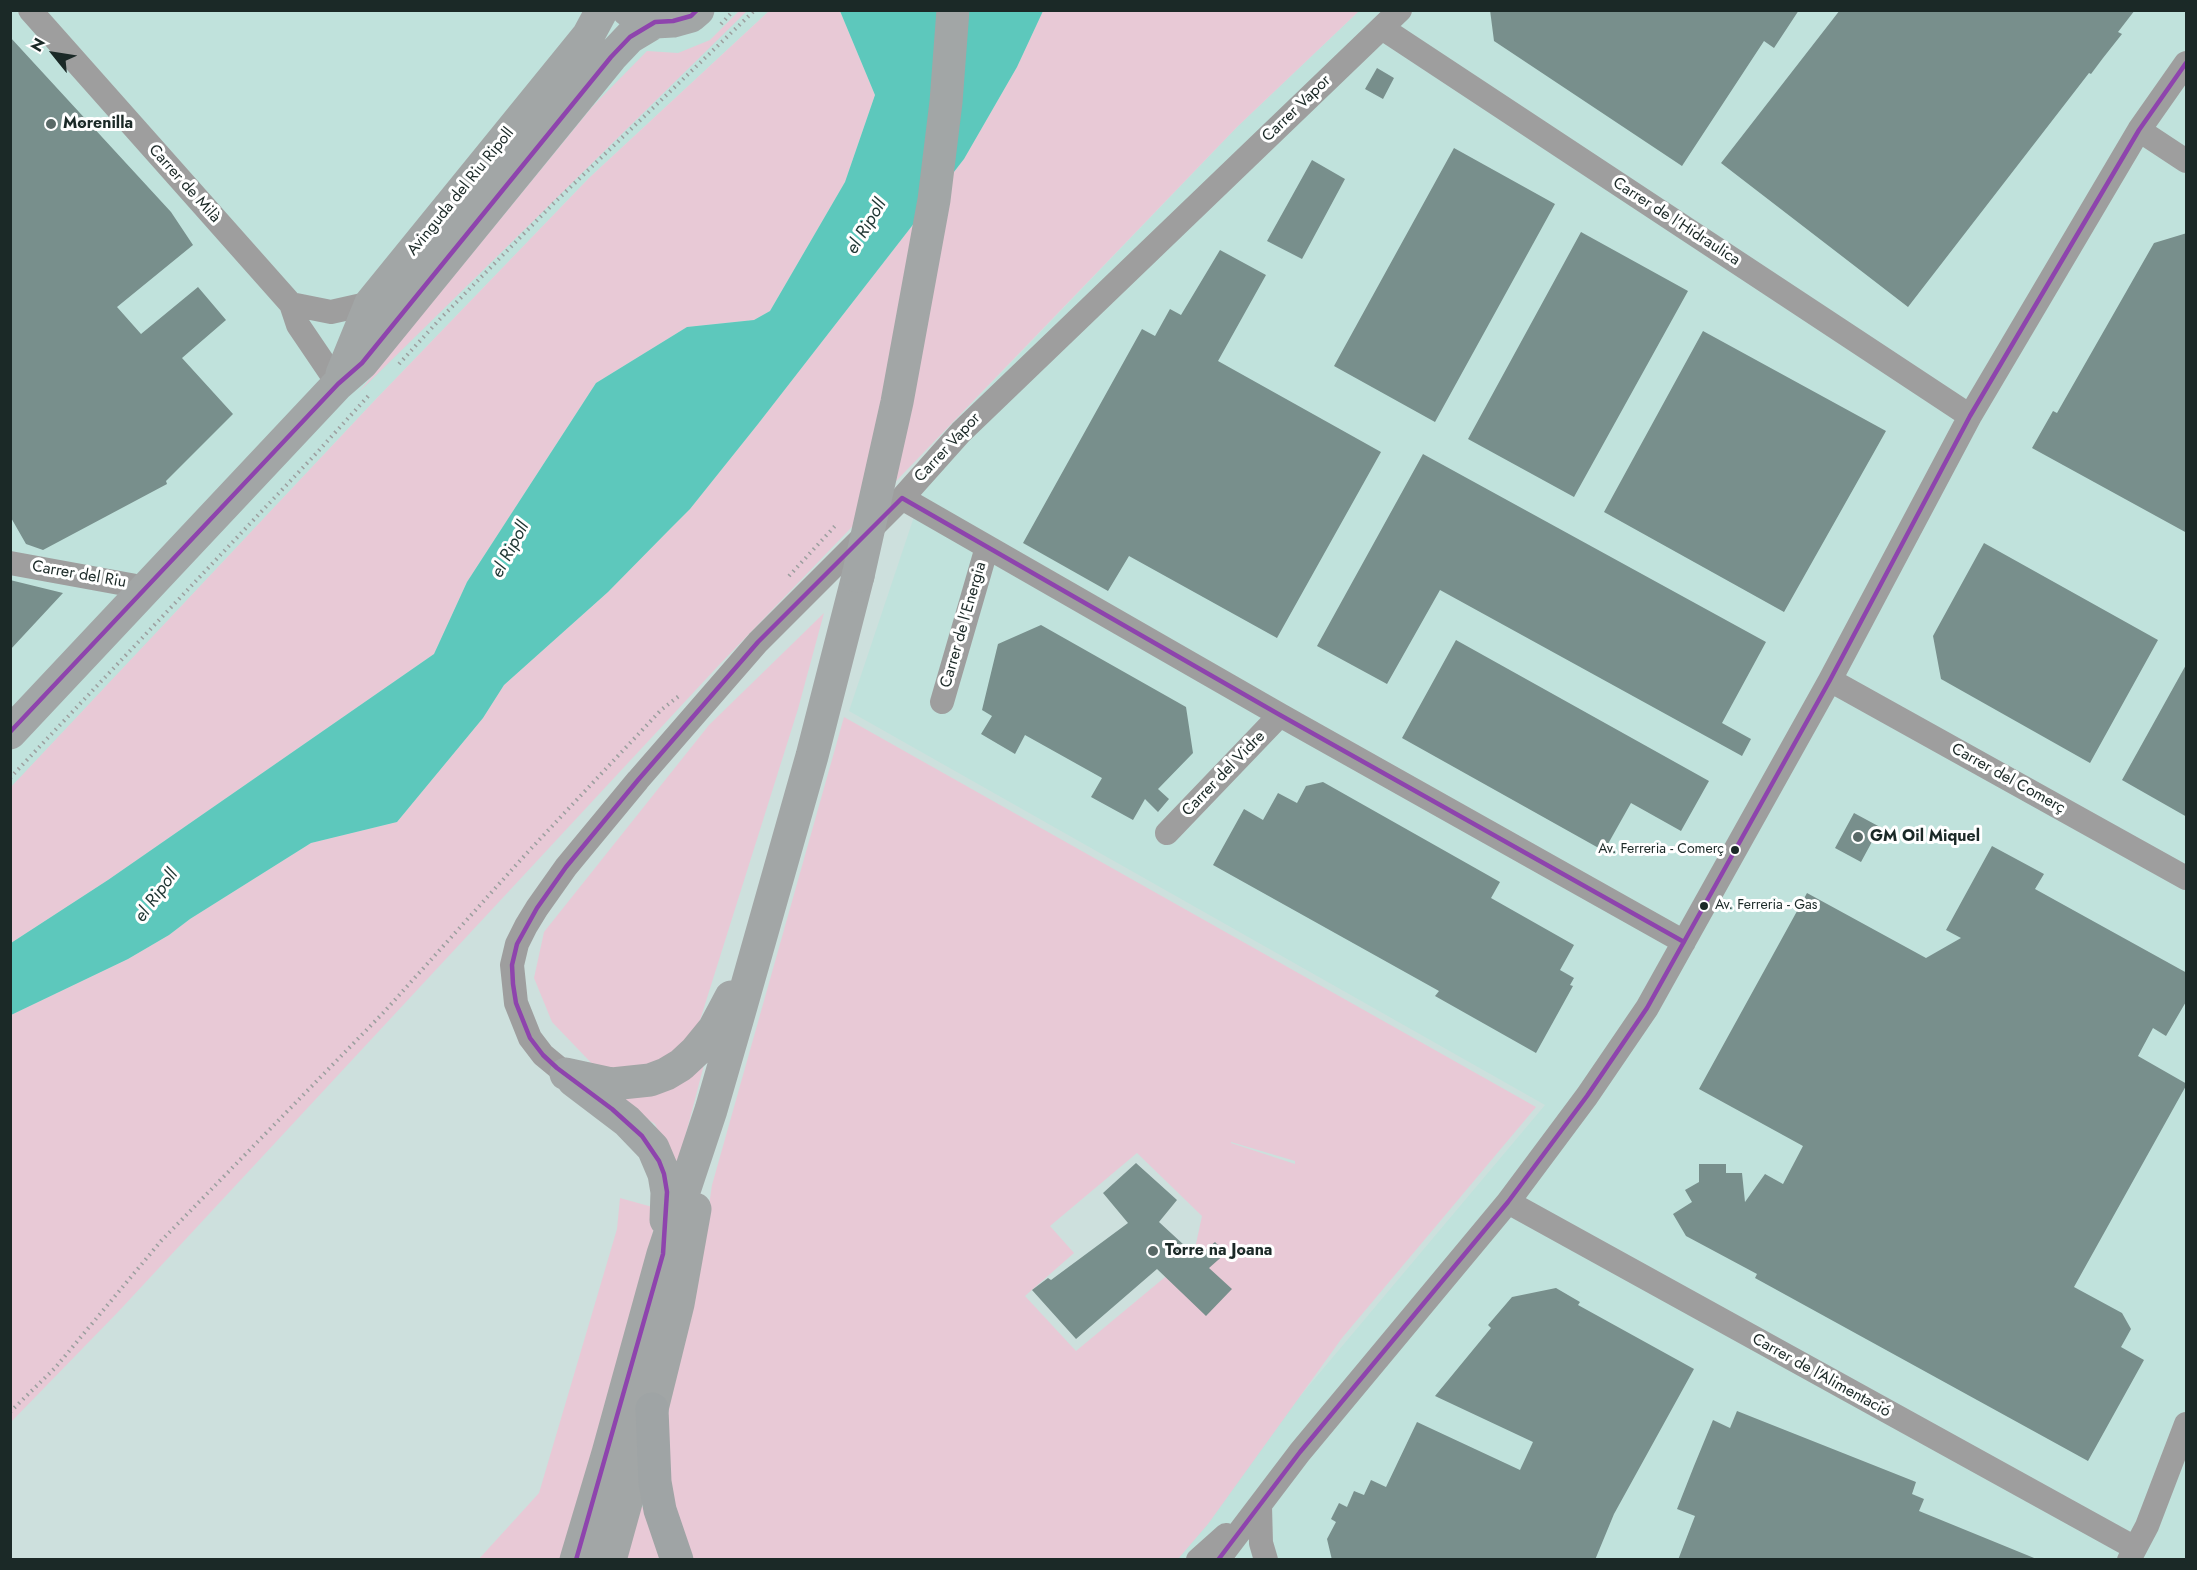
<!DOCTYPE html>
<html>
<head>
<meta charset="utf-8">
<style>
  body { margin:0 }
  #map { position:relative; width:2197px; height:1570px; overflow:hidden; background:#cde0dd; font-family:Jost,sans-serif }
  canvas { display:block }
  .frame { position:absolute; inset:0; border:12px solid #1b2927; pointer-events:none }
  .north { position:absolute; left:24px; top:24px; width:60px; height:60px; -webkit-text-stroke:4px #fff; paint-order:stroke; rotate:300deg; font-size:16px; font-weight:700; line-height:24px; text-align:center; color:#1b2927 }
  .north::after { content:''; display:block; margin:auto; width:21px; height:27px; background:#1b2927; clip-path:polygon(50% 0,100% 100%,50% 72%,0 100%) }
</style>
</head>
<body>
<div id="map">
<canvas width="2197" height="1570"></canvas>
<div class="frame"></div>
<div class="north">N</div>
</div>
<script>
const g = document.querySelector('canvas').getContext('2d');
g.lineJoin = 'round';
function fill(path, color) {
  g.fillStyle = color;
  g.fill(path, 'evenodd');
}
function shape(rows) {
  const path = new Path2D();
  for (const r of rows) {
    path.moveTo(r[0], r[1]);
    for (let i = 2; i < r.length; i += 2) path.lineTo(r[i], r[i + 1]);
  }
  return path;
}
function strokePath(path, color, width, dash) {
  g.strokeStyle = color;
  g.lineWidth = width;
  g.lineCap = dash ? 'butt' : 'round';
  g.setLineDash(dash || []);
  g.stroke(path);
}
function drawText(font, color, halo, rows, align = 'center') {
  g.font = font + ' Jost,sans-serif';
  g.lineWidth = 6;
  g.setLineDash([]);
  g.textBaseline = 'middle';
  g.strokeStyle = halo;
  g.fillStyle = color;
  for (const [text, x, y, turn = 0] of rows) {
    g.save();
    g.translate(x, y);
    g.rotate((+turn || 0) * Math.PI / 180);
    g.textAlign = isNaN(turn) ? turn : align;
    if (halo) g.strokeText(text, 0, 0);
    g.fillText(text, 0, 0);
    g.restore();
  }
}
fill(shape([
  [11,11,769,11,589,178,376,399,11,788],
  [1359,11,2186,11,2186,1559,1163,1559,1545,1105,849,711,941,436,1237,127]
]), '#c0e2dc');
fill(shape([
  [739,11,747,11,359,392,592,107,647,51,678,53,710,40],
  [769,11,840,11,875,95,845,182,770,311,754,320,687,327,596,383,467,582,434,654,108,880,11,943,10,788,376,399,589,178],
  [1043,11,1359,11,1237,127,719,665,118,1312,11,1422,11,1015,128,959,169,935,190,919,311,843,397,822,483,718,504,685,608,592,671,528,690,509,758,424,964,159,1017,67],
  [824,613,798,709,701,1017,687,1050,651,1065,600,1072,552,1022,534,978,544,932,709,725],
  [844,717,1536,1107,1342,1338,1208,1524,1178,1559,691,1560,675,1520,664,1447,669,1407,695,1301,712,1185],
  [1231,1142,1295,1161,1295,1164,1231,1143],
  [1137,1153,1202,1216,1194,1253,1076,1351,1025,1296,1074,1253,1050,1226],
  [706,1057,676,1172,655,1124,617,1099],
  [620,1198,656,1208,651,1245,561,1559,478,1560,539,1493,617,1229],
  [640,1507,646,1507,662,1559,623,1560]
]), '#e8c9d6');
fill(shape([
  [840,11,1043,11,1017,67,964,159,758,424,690,509,671,528,608,592,504,685,483,718,397,822,311,843,190,919,169,935,128,959,11,1015,11,943,108,880,434,654,467,582,596,383,687,327,754,320,770,311,845,182,875,95]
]), '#5dc8bc');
fill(shape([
  [1490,10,1799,10,1774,48,1764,41,1682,166,1494,41],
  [1840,10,2135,10,2118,32,2122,34,2103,58,2091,74,2089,73,1908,307,1721,163],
  [10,37,171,212,193,245,117,307,141,334,198,287,226,320,182,358,233,414,166,481,167,484,43,550,26,544,10,516],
  [1377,68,1394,78,1383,99,1365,89],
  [1454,148,1555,204,1435,422,1334,366],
  [1312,160,1345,179,1302,259,1267,241],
  [1581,232,1688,291,1574,497,1468,439],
  [2187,233,2187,533,2032,448,2053,411,2057,413,2154,243],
  [1220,250,1266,275,1218,361,1381,452,1277,638,1129,556,1108,591,1023,543,1142,329,1155,336,1170,309,1181,315],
  [1703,331,1886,431,1784,612,1604,512],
  [1423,454,1766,642,1722,723,1751,739,1742,756,1440,590,1387,684,1317,646],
  [1984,543,2158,640,2090,763,1941,679,1933,636],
  [10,580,63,593,10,650],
  [1041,625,1186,707,1193,753,1158,789,1169,799,1158,812,1145,799,1133,820,1091,797,1102,778,1025,735,1015,754,981,734,992,716,982,710,998,644],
  [1456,640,1709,781,1681,831,1631,803,1604,851,1402,738],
  [2187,663,2187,817,2122,780],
  [1323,782,1500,882,1491,898,1574,945,1560,970,1574,978,1570,985,1573,986,1536,1053,1435,996,1439,991,1213,865,1244,809,1263,820,1278,793,1297,803,1306,786],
  [1854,813,1880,827,1861,862,1835,848],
  [1992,846,2044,874,2035,889,2187,973,2187,1000,2166,1036,2153,1028,2138,1056,2187,1084,2074,1287,2122,1313,2131,1329,2121,1347,2144,1360,2088,1461,1755,1278,1757,1274,1686,1236,1673,1214,1692,1202,1685,1190,1699,1182,1699,1164,1726,1164,1726,1173,1742,1173,1745,1202,1765,1174,1783,1184,1803,1146,1699,1089,1807,893,1926,958,1961,938,1946,930],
  [1136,1163,1177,1200,1159,1222,1197,1257,1215,1242,1226,1253,1209,1268,1232,1289,1206,1316,1157,1269,1076,1339,1032,1290,1048,1278,1051,1280,1128,1223,1103,1193],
  [1556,1288,1580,1302,1578,1305,1694,1369,1614,1514,1595,1560,1332,1560,1327,1539,1336,1522,1331,1519,1339,1503,1347,1507,1354,1491,1364,1495,1371,1480,1386,1487,1417,1422,1520,1470,1533,1442,1435,1396,1491,1328,1488,1325,1512,1297],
  [1737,1411,1916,1482,1912,1494,1924,1499,1919,1511,2039,1560,1678,1560,1695,1516,1677,1509,1694,1466,1713,1420,1730,1428]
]), '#788f8c');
strokePath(shape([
  [721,24,734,10],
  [399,364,440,319,554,203,755,10],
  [789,576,835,526],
  [10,778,312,458,371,393],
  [10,1412,55,1368,161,1241,384,1012,526,854,661,710,679,696]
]), '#9c9f9f', 4, [1.5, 4.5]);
strokePath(shape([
  [30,10,291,304,298,325,338,384],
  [1382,28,1970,416],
  [2139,130,2186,161],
  [291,304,331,312,371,303],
  [902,498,1280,715,1684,942],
  [10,563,147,588],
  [1830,680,2186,878],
  [942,702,987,547],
  [1167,833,1280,715],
  [566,1074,543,1055,530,1038,516,1003,512,965,517,944,526,926,537,908,566,867,638,780,758,642,902,498,961,432,1400,10],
  [1508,1202,2135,1548],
  [1260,1506,1261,1543,1266,1560],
  [1198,1560,1226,1535],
  [1218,1560,1300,1452,1508,1202,1587,1096,1647,1008,1830,680,1970,416,2139,130,2186,63],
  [2129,1560,2147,1526,2186,1424]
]), '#9e9e9e', 24);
strokePath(shape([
  [628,10,640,18,655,22,673,21,691,16,698,10],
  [342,374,371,303,588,36,602,10],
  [10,733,338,384,362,363,611,57,630,37,655,22],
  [566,1074,612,1084,650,1080,666,1074,681,1065,696,1051,714,1029,731,997],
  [573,1080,627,1121,653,1148,664,1174,667,1192,666,1220],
  [576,1560,608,1453,663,1254,711,1110,738,1017,812,756,858,576],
  [610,1560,652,1409,678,1304,695,1209]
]), '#a2a6a6', 33);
strokePath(shape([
  [652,1409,655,1482,660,1510,677,1560]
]), '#9fa4a5', 33);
strokePath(shape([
  [858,576,897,402,934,200,946,102,953,10]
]), '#a2a6a6', 33);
strokePath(shape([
  [10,732,338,384,362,363,611,57,630,37,655,22,673,21,691,16,697,10],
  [576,1560,663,1254,667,1192,664,1174,659,1161,642,1136,612,1109,557,1068,543,1055,530,1038,516,1003,513,984,512,965,517,944,537,908,566,867,638,780,758,642,902,498,1280,715,1684,942],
  [1218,1560,1300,1452,1508,1202,1587,1096,1647,1008,1830,680,1970,416,2139,130,2186,63]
]), '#8e44ad', 4.5);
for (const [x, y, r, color] of [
  [51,124,6,"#596967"],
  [1858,837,6,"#596967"],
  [1735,850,5,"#1b2927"],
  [1704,906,5,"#1b2927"],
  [1153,1251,6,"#596967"]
]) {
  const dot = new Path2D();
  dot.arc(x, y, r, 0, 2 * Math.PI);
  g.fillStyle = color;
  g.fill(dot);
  strokePath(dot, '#fff', 2);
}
drawText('14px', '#1b2927', '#fff', [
  ["Av. Ferreria - Comerç",1724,850],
  ["Av. Ferreria - Gas",1715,906,"left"]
], 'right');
drawText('16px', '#1b2927', '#fff', [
  ["Carrer Vapor",1297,109,-44],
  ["Carrer de Milà",184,184,48],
  ["Avinguda del Riu Ripoll",461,192,-51],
  ["Carrer de l'Hidraulica",1676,222,33],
  ["Carrer Vapor",948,448,-47],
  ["Carrer del Riu",79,575,10],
  ["Carrer de l'Energia",964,625,-74],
  ["Carrer del Vidre",1224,774,-46],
  ["Carrer del Comerç",2008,779,29],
  ["Carrer de l'Alimentació",1821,1376,29]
]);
drawText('bold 16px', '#1b2927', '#fff', [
  ["Morenilla",63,124],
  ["GM Oil Miquel",1870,837],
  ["Torre na Joana",1165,1251]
], 'left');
drawText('italic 18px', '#1f3633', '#fff', [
  ["el Ripoll",867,227,-59],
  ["el Ripoll",511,550,-62],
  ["el Ripoll",157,896,-54]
]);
</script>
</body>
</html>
